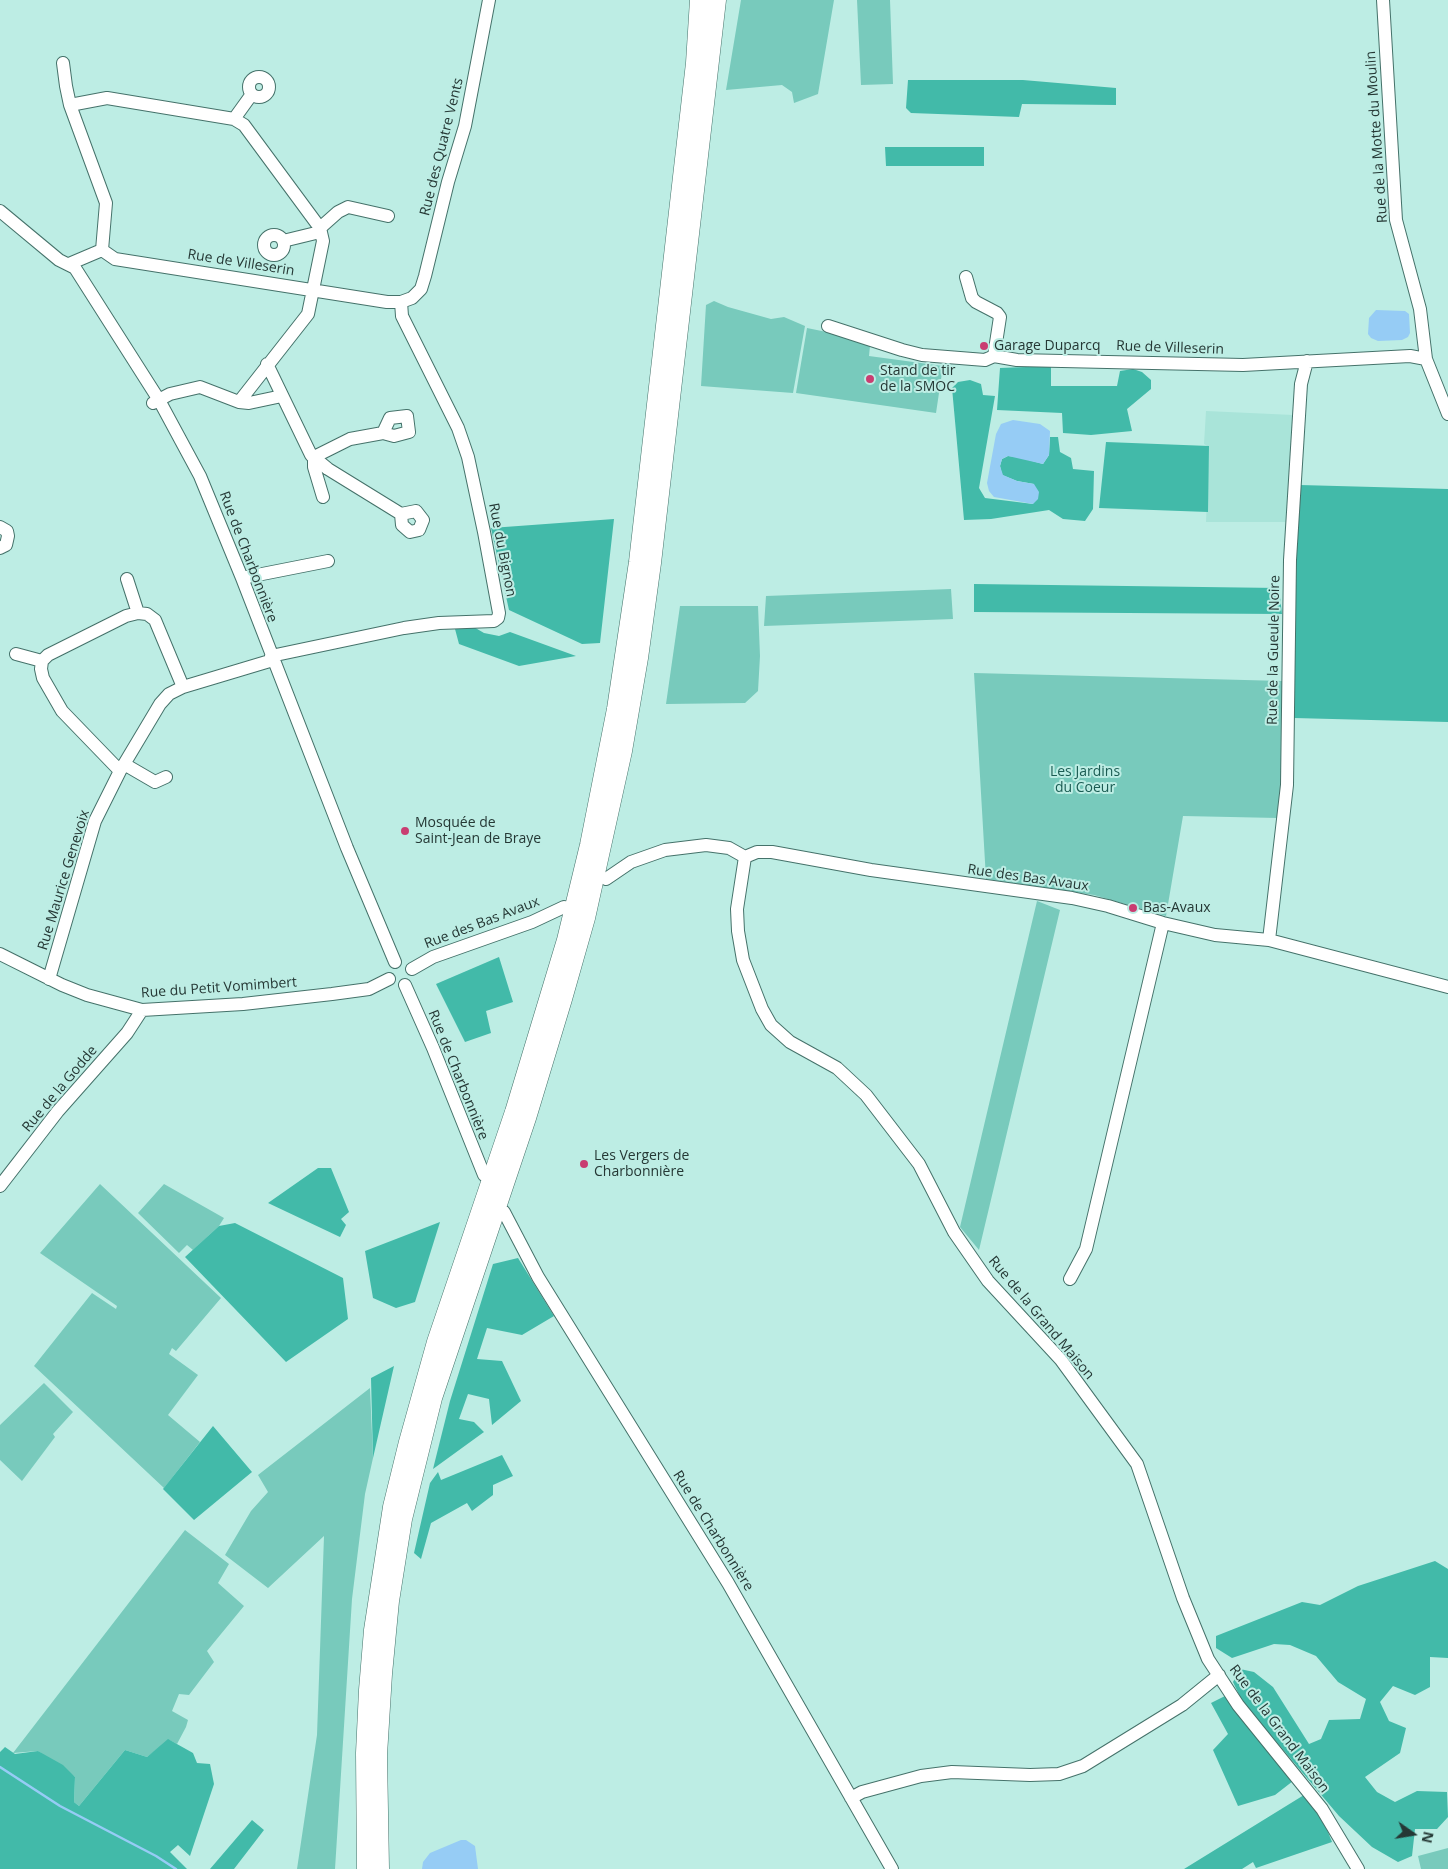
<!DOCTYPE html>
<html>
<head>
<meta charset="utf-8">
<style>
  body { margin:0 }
  #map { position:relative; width:1448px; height:1869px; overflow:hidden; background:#bdede4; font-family:"Open Sans",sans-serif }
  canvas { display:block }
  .north { position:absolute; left:1388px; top:1809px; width:50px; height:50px; -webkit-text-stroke:4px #bdede4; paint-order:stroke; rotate:103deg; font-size:14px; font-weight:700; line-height:20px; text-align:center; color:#253835 }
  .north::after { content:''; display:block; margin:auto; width:18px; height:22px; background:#253835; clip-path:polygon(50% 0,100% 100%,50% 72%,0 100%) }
</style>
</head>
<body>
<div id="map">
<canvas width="1448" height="1869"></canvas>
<div class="north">N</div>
</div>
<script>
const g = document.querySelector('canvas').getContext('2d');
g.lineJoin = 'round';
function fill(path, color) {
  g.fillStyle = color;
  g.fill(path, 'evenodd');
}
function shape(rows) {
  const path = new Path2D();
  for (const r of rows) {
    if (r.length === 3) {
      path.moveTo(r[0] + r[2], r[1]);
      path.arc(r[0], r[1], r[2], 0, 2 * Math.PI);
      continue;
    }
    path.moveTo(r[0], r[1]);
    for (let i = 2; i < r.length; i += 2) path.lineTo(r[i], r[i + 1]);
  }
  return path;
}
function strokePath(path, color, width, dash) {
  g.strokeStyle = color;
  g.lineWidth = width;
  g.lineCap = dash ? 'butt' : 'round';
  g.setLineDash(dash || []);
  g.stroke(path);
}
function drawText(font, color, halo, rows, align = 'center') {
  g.font = font + ' "Open Sans",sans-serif';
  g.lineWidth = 4;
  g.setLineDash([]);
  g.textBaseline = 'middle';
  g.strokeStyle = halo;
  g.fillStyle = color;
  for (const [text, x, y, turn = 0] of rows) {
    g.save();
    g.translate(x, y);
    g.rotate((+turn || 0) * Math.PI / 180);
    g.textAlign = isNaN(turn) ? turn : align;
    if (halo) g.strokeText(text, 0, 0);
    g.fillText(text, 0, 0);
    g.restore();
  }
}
fill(shape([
  [1206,411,1293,415,1286,522,1206,522,1209,447,1204,444]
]), '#a9e4d9');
fill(shape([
  [741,0,834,0,818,94,794,103,792,92,782,85,726,90],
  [857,0,890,0,893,84,861,85],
  [714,301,728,307,771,319,784,317,805,326,793,393,701,386,706,305],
  [807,328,851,337,870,346,869,356,943,366,936,413,796,393],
  [951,589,953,619,764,626,766,596],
  [680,606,758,606,760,656,758,691,745,703,666,704],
  [974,673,1283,681,1281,784,1278,818,1183,816,1166,916,1094,895,986,879],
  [1037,901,1060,910,979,1250,960,1227],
  [100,1184,221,1298,176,1351,172,1348,169,1354,198,1375,168,1415,200,1442,164,1488,34,1366,92,1293,116,1309,117,1306,40,1253],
  [164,1184,224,1218,219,1226,193,1250,187,1245,179,1253,138,1213],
  [44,1383,73,1412,53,1434,55,1437,22,1481,0,1460,0,1425],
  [370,1388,373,1458,365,1494,352,1599,335,1869,297,1869,317,1735,324,1536,268,1588,225,1555,251,1511,268,1492,258,1475],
  [185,1530,229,1564,218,1583,244,1606,207,1651,214,1662,189,1695,179,1694,172,1711,188,1720,186,1727,177,1744,169,1740,147,1757,125,1750,79,1806,74,1802,75,1777,38,1751,13,1753],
  [1448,1848,1448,1869,1421,1869,1418,1856]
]), '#78cabc');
fill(shape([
  [908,80,1023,80,1116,88,1116,105,1022,104,1019,117,911,113,906,108],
  [885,147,984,147,984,166,886,166],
  [1051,366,1051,386,1117,386,1120,371,1133,369,1142,372,1151,380,1151,389,1127,409,1132,431,1091,435,1063,433,1062,413,997,410,1000,368],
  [970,380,981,384,983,395,995,396,979,488,985,498,1033,504,1034,484,1017,481,1002,475,1000,466,1002,459,1008,456,1018,457,1043,464,1049,455,1050,437,1058,437,1060,452,1071,458,1073,469,1094,471,1093,509,1085,521,1063,519,1049,510,991,519,964,520,952,388,958,382],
  [1106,442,1209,446,1208,512,1099,508],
  [1300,485,1448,489,1448,722,1294,718,1297,521],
  [614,519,600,643,582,644,509,610,491,528],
  [974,584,1279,588,1282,614,974,612],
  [472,626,484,633,499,636,510,632,576,656,519,666,459,644,455,629],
  [499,957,513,1002,486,1011,491,1033,465,1042,436,984],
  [318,1168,331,1168,349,1212,341,1219,346,1225,340,1237,268,1203],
  [440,1222,415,1302,396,1308,373,1298,365,1251],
  [235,1223,343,1278,348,1319,286,1362,185,1257,219,1226],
  [518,1258,554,1316,522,1335,487,1328,477,1359,502,1361,521,1401,492,1425,489,1399,468,1394,459,1419,474,1422,484,1432,433,1469,450,1401,493,1264],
  [394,1366,373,1458,371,1378],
  [213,1426,252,1472,194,1520,163,1489],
  [502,1455,513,1476,493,1485,493,1495,472,1511,467,1503,431,1523,421,1559,414,1553,430,1483,438,1472,441,1480],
  [1435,1561,1448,1569,1448,1658,1430,1657,1430,1687,1415,1695,1393,1686,1380,1702,1389,1721,1406,1728,1400,1753,1365,1777,1377,1792,1395,1802,1417,1791,1447,1792,1448,1817,1437,1829,1415,1829,1412,1856,1398,1862,1372,1847,1339,1816,1242,1701,1233,1682,1240,1669,1254,1672,1273,1687,1309,1744,1321,1739,1329,1720,1360,1719,1366,1699,1338,1682,1316,1656,1290,1645,1274,1644,1232,1658,1216,1648,1216,1636,1302,1602,1320,1605,1358,1586],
  [1227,1695,1293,1781,1275,1795,1238,1806,1213,1750,1228,1734,1211,1703],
  [168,1739,193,1753,197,1763,210,1764,214,1784,190,1856,178,1845,170,1852,187,1869,0,1869,0,1752,5,1747,15,1754,38,1751,63,1765,75,1777,74,1802,79,1806,125,1750,147,1757],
  [1304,1795,1322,1817,1332,1842,1256,1868,1253,1862,1242,1869,1184,1869],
  [252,1820,264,1830,234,1869,210,1869]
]), '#42baa9');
fill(shape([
  [1376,310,1405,311,1409,314,1410,333,1408,337,1402,340,1378,341,1371,338,1368,334,1369,318],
  [1013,420,1040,424,1050,431,1049,455,1043,464,1008,456,1002,459,1000,466,1003,475,1017,481,1034,484,1039,492,1038,499,1033,504,994,497,989,491,987,483,996,434,1001,424],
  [461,1840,466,1840,475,1846,478,1869,422,1869,423,1862,430,1853]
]), '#96ccf5');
strokePath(shape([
  [0,1767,60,1806,156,1856,176,1869]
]), '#96ccf5', 2.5);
const minor = shape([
  [1383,0,1396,220,1420,309,1426,359,1448,414],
  [63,63,66,86,70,105],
  [259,87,10],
  [234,119,252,94],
  [0,211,59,260,75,268,159,400,200,476,242,578,347,848,395,962],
  [320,228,338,212,348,207,388,216],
  [274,245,10],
  [283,241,320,232],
  [102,250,106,203,70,105,107,98,234,119,244,125,320,228,323,241,308,314,239,402,200,387,170,394,153,403],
  [102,250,115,259,387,302,401,302,412,298,421,289,425,276,448,182,465,126,489,0],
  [69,264,102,250],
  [966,277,972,298,976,302,997,313,1000,317,994,356],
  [828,326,902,350,922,355,985,360,994,356,1017,360,1243,365,1410,356,1426,359],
  [267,364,311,455,328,469,401,514,402,525,410,532,419,530,423,520,416,511,401,514],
  [239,402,249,403,282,396],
  [323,497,314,467,314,457,350,439,383,433,394,436,409,432,407,416,390,418,383,433],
  [0,527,7,531,8,536,6,545,0,548],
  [242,578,328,561],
  [127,579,138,613],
  [16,654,42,661],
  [271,656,404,628,439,623,494,621,498,618,499,613,484,532,468,457,458,428,402,316,401,302],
  [124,764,155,782,166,777],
  [120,771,62,711,43,678,41,669,42,661,48,655,126,616,138,613,147,614,155,620,183,687],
  [745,857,737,909,738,931,743,960,762,1009,771,1025,790,1042,837,1068,866,1095,919,1164,954,1232,988,1281,1061,1360,1137,1464,1183,1598,1208,1659,1238,1705,1322,1809,1358,1869],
  [745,857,757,852,772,852,871,870,1072,898,1108,906,1163,923,1215,935,1269,940,1448,987],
  [606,879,631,862,665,850,706,845,729,848,745,857],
  [1269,940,1287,785,1290,560,1301,384,1307,361],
  [0,954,62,985,87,995,142,1010,243,1004,332,994,369,989,389,979],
  [412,969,433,957,532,922,564,907],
  [49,979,95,821,120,771,160,704,169,694,183,687,273,660],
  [405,985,433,1048,484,1175],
  [0,1186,58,1111,127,1033,142,1010],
  [504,1212,538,1277,728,1583,892,1869],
  [1070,1279,1086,1249,1163,923],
  [851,1798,862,1792,921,1776,952,1772,1030,1775,1059,1774,1083,1766,1182,1705,1219,1675]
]);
const highway = shape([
  [366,1869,365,1753,368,1690,373,1630,392,1507,408,1442,436,1342,514,1112,566,940,589,845,616,709,638,562,695,63,699,0],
  [380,1869,378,1755,383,1674,390,1601,403,1519,433,1398,527,1118,563,999,586,918,623,751,639,658,652,563,717,0]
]);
strokePath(minor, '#45726a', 14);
strokePath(highway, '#45726a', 19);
strokePath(minor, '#fff', 12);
strokePath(highway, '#fff', 18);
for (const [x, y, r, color] of [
  [984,346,5,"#c93d71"],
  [870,379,5,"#c93d71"],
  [405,831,5,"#c93d71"],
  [1133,908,5,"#c93d71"],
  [584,1164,5,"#c93d71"]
]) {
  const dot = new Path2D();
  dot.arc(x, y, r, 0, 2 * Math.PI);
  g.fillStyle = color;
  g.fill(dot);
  strokePath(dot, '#bdede4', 2);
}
drawText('14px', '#253835', '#bdede4', [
  ["Rue de la Motte du Moulin",1377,137,-94],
  ["Rue des Quatre Vents",442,147,-76],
  ["Rue de Villeserin",241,263,9],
  ["Rue de Villeserin",1170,348,2],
  ["Rue du Bignon",502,550,79],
  ["Rue de Charbonnière",248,557,69],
  ["Rue de la Gueule Noire",1274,650,-89],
  ["Rue des Bas Avaux",1028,878,8],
  ["Rue Maurice Genevoix",64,880,-73],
  ["Rue des Bas Avaux",482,923,-21],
  ["Rue du Petit Vomimbert",219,988,-4],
  ["Rue de Charbonnière",458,1075,68],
  ["Rue de la Godde",60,1089,-50],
  ["Rue de la Grand Maison",1041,1318,50],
  ["Rue de Charbonnière",713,1531,58],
  ["Rue de la Grand Maison",1279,1729,53]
]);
drawText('14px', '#253835', '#bdede4', [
  ["Garage Duparcq",994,346],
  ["Stand de tir",880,371],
  ["de la SMOC",880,387],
  ["Mosquée de",415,823],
  ["Saint-Jean de Braye",415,839],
  ["Bas-Avaux",1143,908],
  ["Les Vergers de",594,1156],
  ["Charbonnière",594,1172]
], 'left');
drawText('14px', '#1b5c53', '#bdede4', [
  ["Les Jardins",1085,772],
  ["du Coeur",1085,788]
]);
</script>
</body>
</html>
